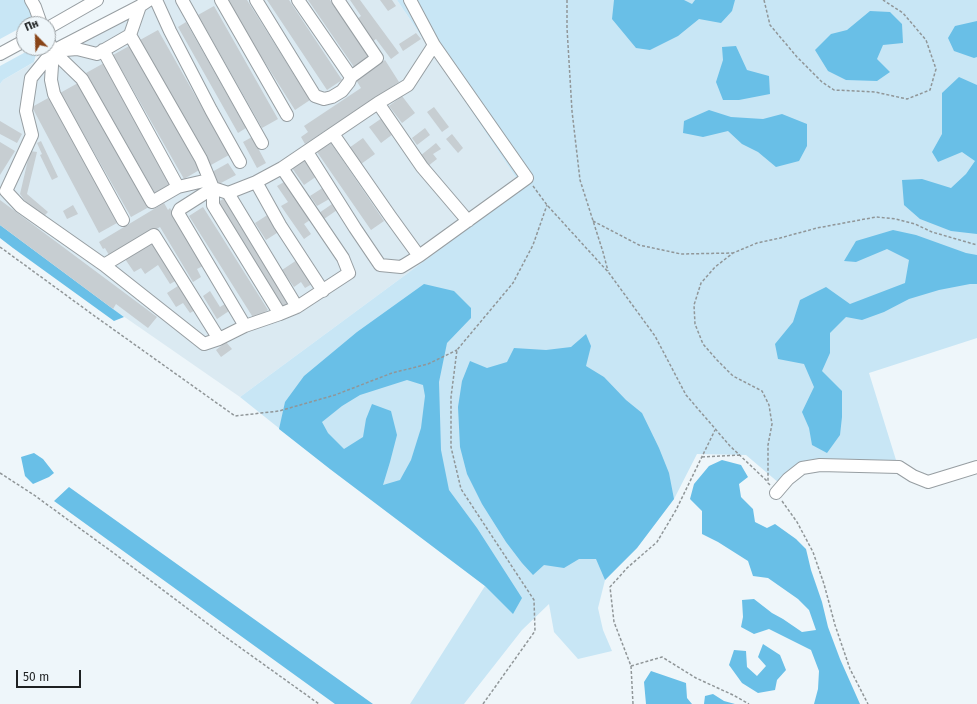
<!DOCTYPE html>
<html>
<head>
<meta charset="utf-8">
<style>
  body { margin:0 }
  #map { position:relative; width:977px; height:704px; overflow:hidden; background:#eef6fa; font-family:"Fira Sans",sans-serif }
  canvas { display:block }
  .north { position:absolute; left:16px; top:16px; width:40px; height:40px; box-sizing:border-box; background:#eef6fa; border:1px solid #9ba1a4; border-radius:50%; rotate:337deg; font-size:11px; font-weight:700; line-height:16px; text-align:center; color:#1e2122 }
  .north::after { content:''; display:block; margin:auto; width:14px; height:18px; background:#894518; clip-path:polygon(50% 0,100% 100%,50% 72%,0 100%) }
  .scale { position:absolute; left:16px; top:670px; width:65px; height:18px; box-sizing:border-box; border:2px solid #1e2122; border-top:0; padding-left:5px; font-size:12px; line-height:14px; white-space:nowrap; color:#1e2122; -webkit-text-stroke:3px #eef6fa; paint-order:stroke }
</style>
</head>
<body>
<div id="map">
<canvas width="977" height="704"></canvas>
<div class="north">Пн</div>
<div class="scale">50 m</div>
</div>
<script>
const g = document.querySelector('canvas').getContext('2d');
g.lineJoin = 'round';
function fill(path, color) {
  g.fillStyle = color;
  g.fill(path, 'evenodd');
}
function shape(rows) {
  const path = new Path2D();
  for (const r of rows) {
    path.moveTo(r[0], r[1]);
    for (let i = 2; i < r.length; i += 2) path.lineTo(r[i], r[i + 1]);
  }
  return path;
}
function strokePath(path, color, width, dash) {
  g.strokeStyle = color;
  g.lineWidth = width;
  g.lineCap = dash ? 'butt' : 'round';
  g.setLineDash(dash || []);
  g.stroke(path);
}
fill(shape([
  [143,0,397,0,523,188,240,397,113,309,0,225,0,84,3,80]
]), '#dbeaf2');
fill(shape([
  [0,0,27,0,35,15,33,21,28,24,24,24,24,26,0,39],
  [397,0,977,0,977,338,869,373,896,460,845,462,813,459,797,465,779,483,746,455,697,454,674,499,637,548,605,580,598,608,603,630,612,651,578,659,554,632,549,604,522,630,464,704,410,704,485,586,330,469,240,397,523,188],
  [33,48,34,48,36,55,34,62,3,80,0,84,0,66]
]), '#c8e6f5');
fill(shape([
  [614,0,684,0,692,4,695,0,735,0,732,11,721,23,699,19,678,36,650,50,636,48,612,19],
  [870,11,890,12,902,24,903,43,883,45,877,59,890,72,877,81,846,80,828,71,815,50,831,34,847,30],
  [977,21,977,57,974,58,954,51,948,38,955,26],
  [736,46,747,70,769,76,770,94,739,100,723,100,716,82,723,60,722,47],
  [959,77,977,85,977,234,951,231,920,219,904,205,902,180,922,179,951,188,966,174,975,161,962,152,938,162,932,152,942,134,942,93],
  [709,110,731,117,763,119,782,114,807,124,807,146,799,161,776,167,758,152,742,144,728,131,703,137,683,133,684,121],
  [0,225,113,309,124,317,114,321,13,248,0,238],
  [893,230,916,235,966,253,977,255,977,284,970,284,939,290,909,299,884,312,862,320,846,317,830,333,830,353,822,371,842,391,842,417,840,435,827,453,812,445,809,428,802,412,814,387,804,364,778,359,775,344,793,322,800,300,826,287,850,304,905,283,909,260,887,249,856,262,844,261,856,241],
  [424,284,454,291,471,308,471,318,447,343,439,382,441,450,449,490,477,528,522,598,513,614,485,586,330,469,279,429,285,402,304,376,357,332],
  [407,380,423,385,425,396,421,428,411,460,400,480,383,485,390,462,397,435,391,411,372,404,366,419,363,437,344,449,328,433,322,422,342,406,360,395],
  [586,334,591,346,586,366,604,377,626,400,642,413,659,448,669,473,674,499,637,548,605,580,596,559,579,559,564,568,544,565,533,575,522,563,506,542,482,504,467,474,460,447,458,407,462,381,470,361,487,368,507,362,514,348,546,350,571,347],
  [34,453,43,459,54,473,49,477,33,484,25,476,21,457],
  [722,460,741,465,748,477,739,484,741,497,753,509,755,522,767,528,775,524,796,539,806,549,811,570,822,602,828,627,840,659,860,704,814,704,818,689,819,671,811,650,769,629,754,634,741,627,743,617,742,600,754,599,772,613,783,619,802,632,816,630,809,610,798,599,768,578,753,576,748,561,718,542,702,534,702,511,690,499,694,484,709,466],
  [69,487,373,704,335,704,54,501],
  [763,644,780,655,786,670,777,680,775,690,758,693,742,683,729,665,734,650,746,651,747,667,757,676,766,666,758,657],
  [651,671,686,683,687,698,692,704,646,704,644,682],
  [713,694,724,701,735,704,704,704,705,696]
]), '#69bfe7');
fill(shape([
  [228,0,247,0,310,100,295,110,226,1],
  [267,0,289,0,342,80,327,90],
  [308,0,330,0,369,57,354,67],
  [350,0,360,0,399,53,391,59,376,39,372,42,356,20,361,16],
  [380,0,392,0,396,6,388,11],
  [214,6,278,119,262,128,198,15],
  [186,22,246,128,238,133,178,27],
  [158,30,229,155,211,165,140,40],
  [416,33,421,39,403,51,399,44],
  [131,45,201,169,184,179,113,55],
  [385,60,399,82,305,144,301,137,308,132,304,126,361,88,356,80],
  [104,63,174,187,157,197,86,73],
  [78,83,149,207,131,217,60,93],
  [402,96,415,113,402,123,389,106],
  [50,97,117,223,99,233,32,107],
  [434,107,449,127,442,132,427,112],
  [382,118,393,134,381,143,369,127],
  [0,121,22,134,17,143,0,134],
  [425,128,430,135,417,145,412,138],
  [452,134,463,148,458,153,446,139],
  [252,137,266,163,257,168,243,142],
  [363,138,375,154,361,164,349,148],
  [41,141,58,177,52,180,40,155,42,154,37,143],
  [0,142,15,151,0,175],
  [331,143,384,221,371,230,317,152],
  [436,143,441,149,433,154,437,159,428,166,420,156],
  [30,151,37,152,27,194,48,212,43,217,25,201,20,194],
  [306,159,317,176,304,185,292,168],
  [228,163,236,175,219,184,212,172],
  [284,182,298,203,313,218,304,224,311,234,304,239,281,206,288,202,277,186],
  [324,187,331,198,317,206,310,196],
  [225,198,290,303,281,309,216,203],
  [0,200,157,317,148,328,116,304,113,309,0,225],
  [335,202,340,208,324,219,319,213],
  [164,203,168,210,170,208,205,265,197,269,201,277,193,282,160,227,110,257,105,248,103,249,99,242],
  [73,205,78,214,67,219,63,211],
  [203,207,268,310,254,319,189,216],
  [269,214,280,231,266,240,255,223],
  [152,241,177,280,170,284,158,265,145,274,141,268,134,272,125,259],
  [297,260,312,284,305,288,301,282,294,287,282,270],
  [181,284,197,309,190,313,183,303,176,307,167,293],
  [210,291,220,307,228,302,232,309,217,319,203,296],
  [226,342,232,349,221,357,216,350]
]), '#c7ced2');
const minor = shape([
  [31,0,35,7,41,24],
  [156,0,170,31,211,110,240,162],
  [182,0,262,143],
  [221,0,287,115],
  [256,0,315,96,324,99,332,97,342,91,349,82,351,77],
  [298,0,351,77,377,58,338,0],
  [140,6,53,51,31,78,26,111,32,135,6,191,20,206,104,265,204,344,219,339],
  [48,28,97,0],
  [130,35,201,159,213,188,213,205,280,314,297,307,228,193],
  [48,40,53,51,77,49,97,54,130,35,140,6,149,0],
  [103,50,178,187],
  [53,51,82,79,152,202,178,187,204,181,213,188,228,193,256,182,282,168,378,103,408,85,434,45],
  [53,51,51,80,54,94,123,220],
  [0,54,24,41],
  [378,103,422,167,468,221],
  [333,134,390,216,419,256],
  [307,152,355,228,380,265,401,267,419,256,527,178,434,45,410,0],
  [282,168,343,258,349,273,297,307],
  [256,182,280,225,323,291],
  [104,265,154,235,219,339,245,326,178,213,180,209,213,188],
  [245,326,280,314],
  [776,493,788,479,802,468,820,465,899,467,913,476,928,482,977,467]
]);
strokePath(minor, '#979ea2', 14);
strokePath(shape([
  [567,0,567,28,572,111,580,180,603,252,608,271],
  [764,0,770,25,797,57,822,82,834,90,875,92,907,99,930,90,936,69,926,40,903,13,883,0],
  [533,186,547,205,609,273,655,336,686,395,730,446,768,482],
  [593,221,639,245,681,254,733,253],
  [0,247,96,317,235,416,279,411,335,395,392,373,428,364,457,350],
  [702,457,740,455],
  [0,473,34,495,115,554,224,636,319,704],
  [770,485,768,483,768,445,772,424,769,405,762,391,733,376,717,360,703,344,695,324,694,305,701,283,715,267,733,253,757,243,780,238,817,228,876,217,896,219,915,224,932,232,977,245],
  [782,501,797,522,813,552,824,584,835,625,850,669,868,704],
  [631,666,662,657,696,678,733,695,749,704],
  [483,704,535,631,534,600,461,489,451,447,451,397,457,350,513,283,533,245,547,205],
  [633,704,631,666,614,622,610,587,627,568,657,542,676,510,715,430]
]), '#909698', 1.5, [3, 2]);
strokePath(minor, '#fff', 12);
</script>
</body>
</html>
